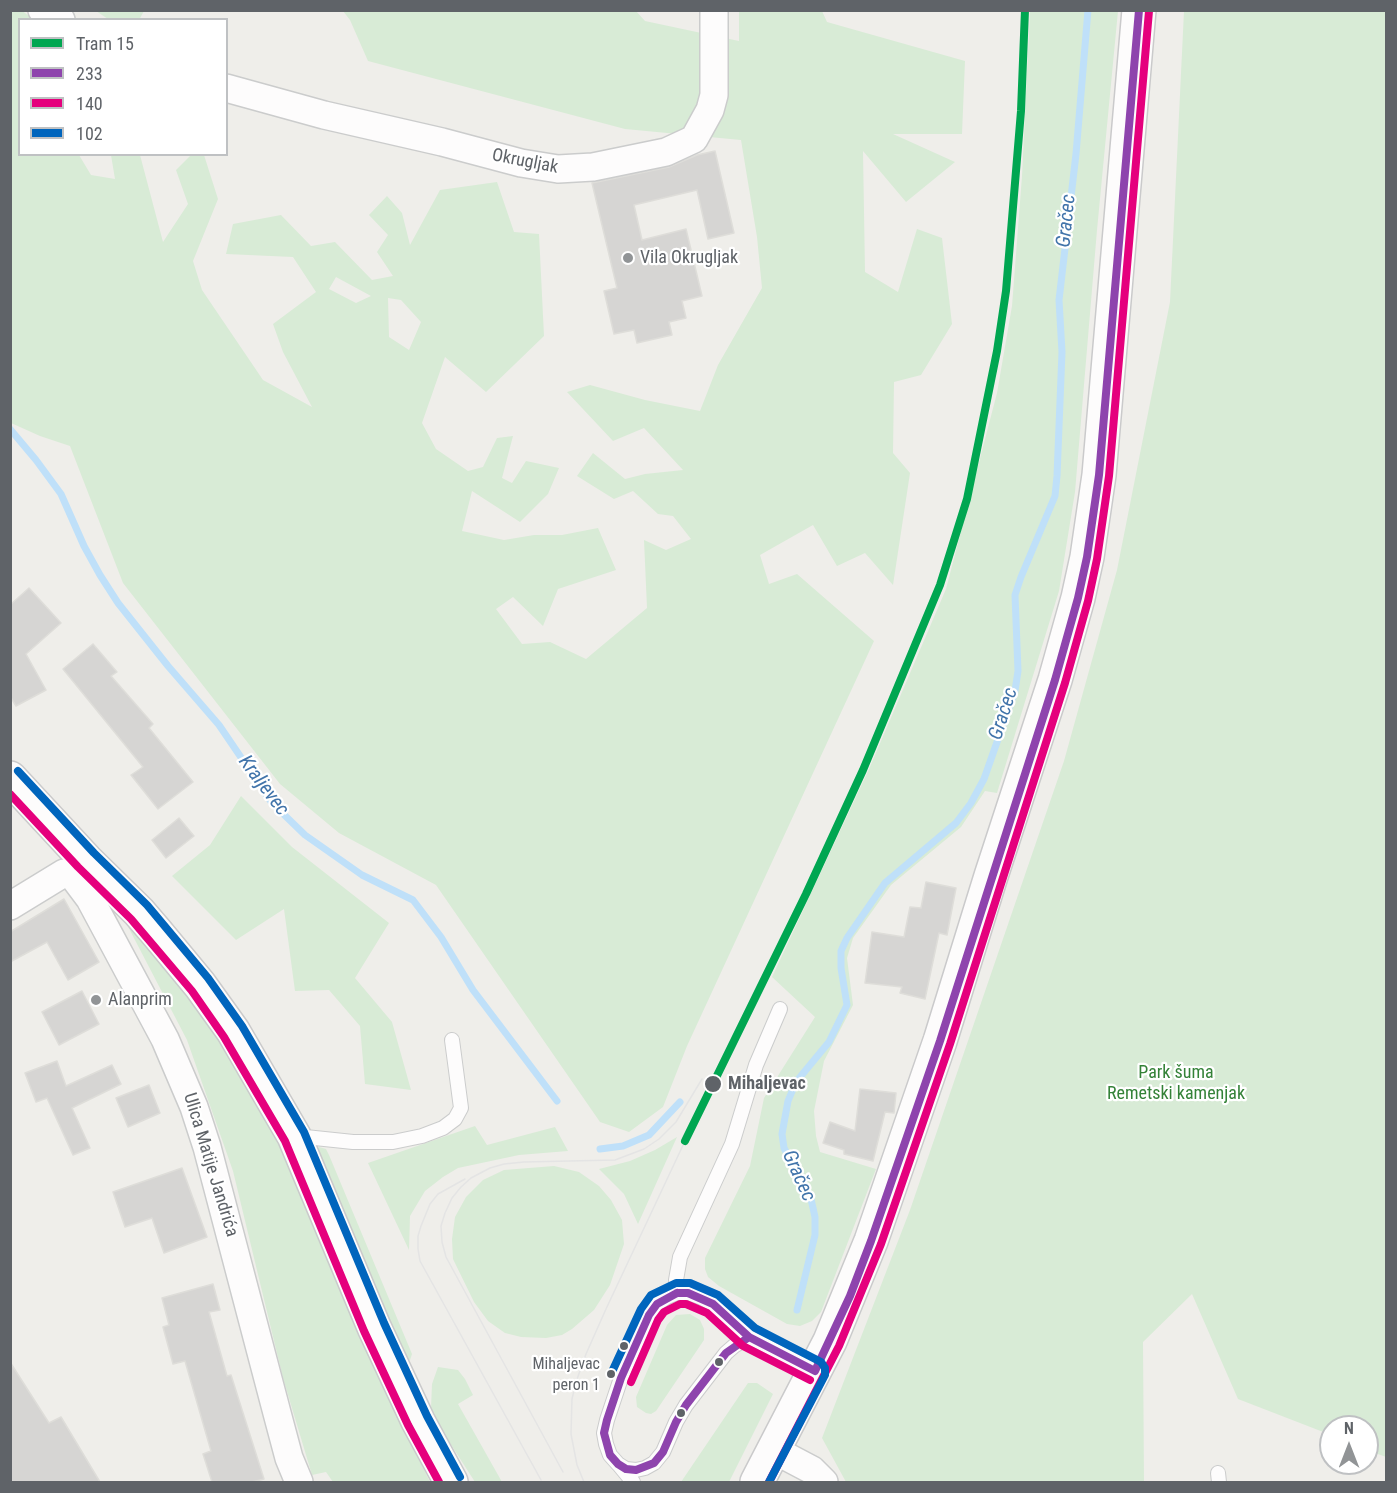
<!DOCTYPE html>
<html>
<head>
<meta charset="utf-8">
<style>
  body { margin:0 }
  #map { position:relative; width:1397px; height:1493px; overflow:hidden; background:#efeeea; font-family:"Roboto Condensed",sans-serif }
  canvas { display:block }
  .frame { position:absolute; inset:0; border:12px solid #5f6368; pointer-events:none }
  .legend { position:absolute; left:18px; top:18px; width:210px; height:138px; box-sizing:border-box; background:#fff; border:2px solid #bfc1c3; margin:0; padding:8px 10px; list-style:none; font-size:18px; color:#5f6368 }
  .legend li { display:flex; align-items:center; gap:12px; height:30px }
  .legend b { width:30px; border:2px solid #bfc1c3 }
  .north { position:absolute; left:1319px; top:1415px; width:60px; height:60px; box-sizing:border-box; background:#fff; border:2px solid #bfc1c3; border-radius:50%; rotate:0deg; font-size:16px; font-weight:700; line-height:24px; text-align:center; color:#5f6368 }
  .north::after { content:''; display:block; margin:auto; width:21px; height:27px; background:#919496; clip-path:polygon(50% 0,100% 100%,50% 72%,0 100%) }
</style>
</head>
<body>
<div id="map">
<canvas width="1397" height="1493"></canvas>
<div class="frame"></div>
<ul class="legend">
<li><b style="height:8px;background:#00a651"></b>Tram 15</li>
<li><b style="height:8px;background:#8e44ad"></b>233</li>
<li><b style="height:8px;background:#e5007d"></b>140</li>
<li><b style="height:8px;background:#0065bd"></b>102</li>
</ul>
<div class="north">N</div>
</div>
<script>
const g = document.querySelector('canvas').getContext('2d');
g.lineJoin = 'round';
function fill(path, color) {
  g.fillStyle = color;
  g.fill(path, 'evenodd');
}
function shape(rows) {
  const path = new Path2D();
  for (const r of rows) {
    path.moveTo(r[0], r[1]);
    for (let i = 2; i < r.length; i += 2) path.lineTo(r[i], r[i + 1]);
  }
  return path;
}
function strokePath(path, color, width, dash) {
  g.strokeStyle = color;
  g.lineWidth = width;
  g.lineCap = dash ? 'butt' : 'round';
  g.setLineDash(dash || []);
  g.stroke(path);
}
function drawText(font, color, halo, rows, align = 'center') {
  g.font = font + ' "Roboto Condensed",sans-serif';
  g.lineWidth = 4.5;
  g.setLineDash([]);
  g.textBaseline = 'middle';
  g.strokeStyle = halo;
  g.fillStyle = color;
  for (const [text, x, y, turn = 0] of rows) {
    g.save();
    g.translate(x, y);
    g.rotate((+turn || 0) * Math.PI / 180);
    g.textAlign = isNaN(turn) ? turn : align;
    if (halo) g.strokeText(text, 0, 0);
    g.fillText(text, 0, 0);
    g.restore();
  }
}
fill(shape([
  [21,10,33,19,20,20,20,154,79,155,91,175,115,179,111,155,140,155,163,242,188,204,176,170,191,155,204,155,218,199,193,261,202,290,263,380,312,407,283,352,273,324,316,292,293,257,226,254,233,224,281,215,311,246,335,242,372,280,393,276,377,252,388,235,369,215,387,196,402,213,410,245,440,190,497,182,514,232,539,234,544,336,486,392,445,357,422,423,436,449,468,471,483,467,497,438,513,436,502,478,512,483,526,461,559,468,548,494,520,522,472,491,462,531,504,540,534,535,562,535,598,528,616,570,558,589,543,626,513,597,496,609,522,644,550,642,586,659,647,608,644,540,666,550,691,539,673,516,658,514,633,491,614,499,577,476,593,453,625,479,645,474,683,470,644,428,613,441,567,392,590,385,645,400,700,411,718,365,762,288,757,237,741,140,625,129,368,61,350,20,343,11,636,11,645,21,739,41,739,11,822,11,827,22,965,61,962,134,893,134,955,162,906,202,863,151,865,272,898,292,917,229,942,238,952,324,921,375,894,382,893,453,910,473,893,585,865,553,837,566,813,525,760,555,769,584,797,574,874,641,687,1046,663,1107,629,1132,600,1122,436,885,339,833,280,784,123,583,70,446,40,436,11,423,10,11],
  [336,277,371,296,356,303,329,289],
  [388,298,401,300,421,322,409,350,389,337],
  [96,11,144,11,139,20,108,19],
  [1030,11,1118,11,1097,230,1075,492,1059,591,997,793,985,791,961,827,891,885,853,938,847,958,853,1005,824,1061,814,1111,816,1136,820,1152,876,1169,821,1312,812,1321,800,1326,787,1324,719,1286,708,1277,705,1269,705,1258,750,1166,764,1098,815,1017,772,977,869,769,946,589,997,393,1012,306,1022,176],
  [1184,11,1386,11,1386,1457,1367,1450,1367,1427,1331,1427,1331,1435,1238,1399,1192,1294,1143,1342,1144,1482,846,1482,822,1438,910,1210,1064,761,1117,570,1170,302],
  [241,796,292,847,389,923,355,978,392,1022,411,1090,365,1084,360,1026,329,990,295,991,284,909,236,940,172,876,210,845],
  [123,917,180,979,262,1102,404,1429,430,1482,333,1482,326,1472,312,1475,283,1378,233,1171,187,1040],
  [475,1126,487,1145,555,1127,568,1151,519,1155,458,1168,443,1177,425,1191,410,1216,409,1250,368,1163],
  [677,1137,638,1224,624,1194,599,1169,630,1161,655,1150],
  [319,1147,326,1149,329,1155,412,1354,410,1360,406,1360,316,1150],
  [554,1166,579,1172,599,1186,611,1200,622,1220,624,1244,610,1285,594,1310,572,1329,562,1335,546,1338,521,1337,505,1333,488,1321,474,1302,453,1259,452,1239,455,1217,466,1197,483,1180,504,1170],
  [690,1314,700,1320,704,1329,704,1340,656,1411,651,1414,646,1413,637,1407,636,1397,667,1325,676,1315],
  [438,1367,458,1370,465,1379,473,1395,458,1404,502,1482,475,1482,439,1426,431,1408,432,1384],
  [748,1383,757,1383,773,1394,729,1482,681,1482]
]), '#d8ebd6');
strokePath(shape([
  [10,429,36,460,61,494,84,546,100,575,118,603,168,666,219,725,272,803,305,835,362,875,413,900,441,937,473,990,557,1101],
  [600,1149,623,1146,649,1135,680,1102],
  [797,1310,815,1235,815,1217,811,1199,784,1148,782,1134,788,1101,796,1082,829,1042,847,1005,841,968,841,951,847,938,885,883,956,823,971,803,984,779,1015,691,1018,671,1015,595,1021,577,1055,496,1057,476,1062,352,1059,300,1076,154,1088,10]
]), '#bfe0f9', 7);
const building = shape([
  [715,151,734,233,708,239,697,190,634,205,642,240,686,229,702,296,682,301,686,318,669,322,672,335,637,343,634,330,614,334,604,291,617,288,592,183,669,167,697,155,715,151],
  [29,588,61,623,26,654,46,690,16,706,10,696,10,605,29,588],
  [93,644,117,672,111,676,153,724,149,728,193,782,158,809,131,775,143,767,63,669,93,644],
  [179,818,194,836,166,858,152,840,179,818],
  [926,882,956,888,947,935,939,933,925,999,900,993,902,987,865,983,872,932,904,937,910,907,921,908,926,882],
  [64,899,99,962,68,980,47,942,10,962,10,932,64,899],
  [82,991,99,1024,59,1045,42,1012,82,991],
  [57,1061,66,1086,112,1065,121,1084,72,1108,90,1148,73,1155,47,1098,36,1102,25,1073,57,1061],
  [149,1085,160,1113,128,1127,116,1098,149,1085],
  [860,1089,896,1093,894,1113,885,1112,873,1161,844,1154,844,1150,823,1143,830,1122,855,1131,860,1089],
  [182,1168,207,1237,164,1253,152,1218,125,1227,113,1192,182,1168],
  [213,1284,220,1310,209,1312,227,1376,231,1375,264,1479,252,1482,212,1482,203,1454,211,1451,185,1361,173,1364,163,1327,169,1325,162,1298,213,1284],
  [10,1362,49,1423,61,1417,100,1482,10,1482,10,1362]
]);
fill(building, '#d6d5d3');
strokePath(building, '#deddd9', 1.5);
const service = shape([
  [296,1136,353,1142,393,1142,422,1136,443,1128,455,1119,461,1108,452,1040],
  [677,1293,676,1280,680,1257,732,1144,756,1065,780,1009],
  [749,1337,734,1346,726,1353,686,1405,676,1422,663,1452,654,1463,645,1468,636,1470,626,1469,618,1464,610,1455,606,1444,604,1433,607,1420,621,1378,649,1315,657,1304,667,1297,677,1293,688,1293,702,1298,713,1304,749,1337,815,1371],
  [619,1465,633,1482],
  [1218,1473,1219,1482]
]);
const minor = shape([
  [42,10,61,20],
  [226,88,324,115,442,142,521,163,558,169,593,167,666,152,694,139,710,110,714,95,714,10],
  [10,906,64,873,72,875,90,899,165,1039,194,1107,207,1147,277,1413,289,1458,299,1482],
  [774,1450,812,1470,824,1482]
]);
const secondary = shape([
  [10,778,86,860,139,912,157,933,200,985,233,1031,294,1136,374,1327,418,1421,451,1482],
  [757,1482,830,1341,871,1241,940,1041,991,876,1055,680,1078,598,1087,557,1099,475,1139,10]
]);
strokePath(service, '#cbcccc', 16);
strokePath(minor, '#cbcccc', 30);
strokePath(secondary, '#cacacb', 36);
strokePath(service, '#fdfcfc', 14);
strokePath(minor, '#fdfcfc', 27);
strokePath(secondary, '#fdfcfc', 33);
strokePath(shape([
  [465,1179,438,1194,430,1204,421,1226,418,1236,418,1249,420,1261,541,1480],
  [563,1472,446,1257,442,1242,441,1226,445,1213,452,1198,461,1187,471,1178,490,1168,504,1164,524,1162,615,1160,644,1149,659,1139,676,1122,702,1079],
  [584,1482,577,1465,571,1434,572,1399,576,1382,586,1354,606,1309,685,1141]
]), '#e4e4e4', 1.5);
strokePath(shape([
  [677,1293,688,1293,713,1304,749,1337,726,1353,686,1405,676,1422,663,1452,654,1463,636,1470,626,1469,618,1464,610,1455,604,1433,607,1420,621,1378,649,1315,657,1304,677,1293],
  [749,1337,815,1371],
  [815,1371,850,1296,871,1241,940,1041,1055,680,1078,598,1087,557,1099,475,1139,10]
]), '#8e44ad', 8);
strokePath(shape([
  [10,794,78,867,131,919,192,991,224,1037,285,1141,364,1331,408,1425,439,1482],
  [631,1382,658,1320,664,1312,680,1304,686,1304,707,1313,743,1346,810,1380],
  [769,1482,839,1346,881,1244,950,1044,1065,683,1088,601,1097,559,1109,476,1149,11]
]), '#e5007d', 8);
strokePath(shape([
  [18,771,94,853,147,905,208,978,242,1026,304,1132,384,1323,427,1416,460,1477],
  [611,1374,641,1309,651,1295,676,1283,690,1283,718,1295,755,1328,821,1362,825,1368,825,1375,769,1482]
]), '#0065bd', 8);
strokePath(shape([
  [685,1141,806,894,863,770,940,585,967,499,997,351,1006,291,1021,111,1025,10]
]), '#00a651', 8);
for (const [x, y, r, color] of [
  [628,258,6,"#919496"],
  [96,1000,6,"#919496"],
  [713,1084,9,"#5f6368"],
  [624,1346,5,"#5f6368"],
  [719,1362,5,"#5f6368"],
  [611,1374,5,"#5f6368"],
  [681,1413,5,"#5f6368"]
]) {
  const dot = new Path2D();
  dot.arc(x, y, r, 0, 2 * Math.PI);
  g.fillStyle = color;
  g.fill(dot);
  strokePath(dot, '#fff', 2);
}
drawText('16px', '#5f6368', '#fff', [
  ["Mihaljevac",600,1365],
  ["peron 1",600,1386]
], 'right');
drawText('18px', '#5f6368', '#fff', [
  ["Okrugljak",525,162,11],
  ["Ulica Matije Jandrića",210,1165,73]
]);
drawText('18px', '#5f6368', '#fff', [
  ["Vila Okrugljak",640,258],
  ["Alanprim",108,1000]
], 'left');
drawText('18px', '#348238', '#fff', [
  ["Park šuma",1176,1073],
  ["Remetski kamenjak",1176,1094]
]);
drawText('bold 18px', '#5f6368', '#fff', [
  ["Mihaljevac",728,1084]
], 'left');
drawText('italic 20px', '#4174aa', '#fff', [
  ["Gračec",1067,221,-84],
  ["Gračec",1004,714,-72],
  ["Kraljevec",263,786,53],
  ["Gračec",798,1176,66]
]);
</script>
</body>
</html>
